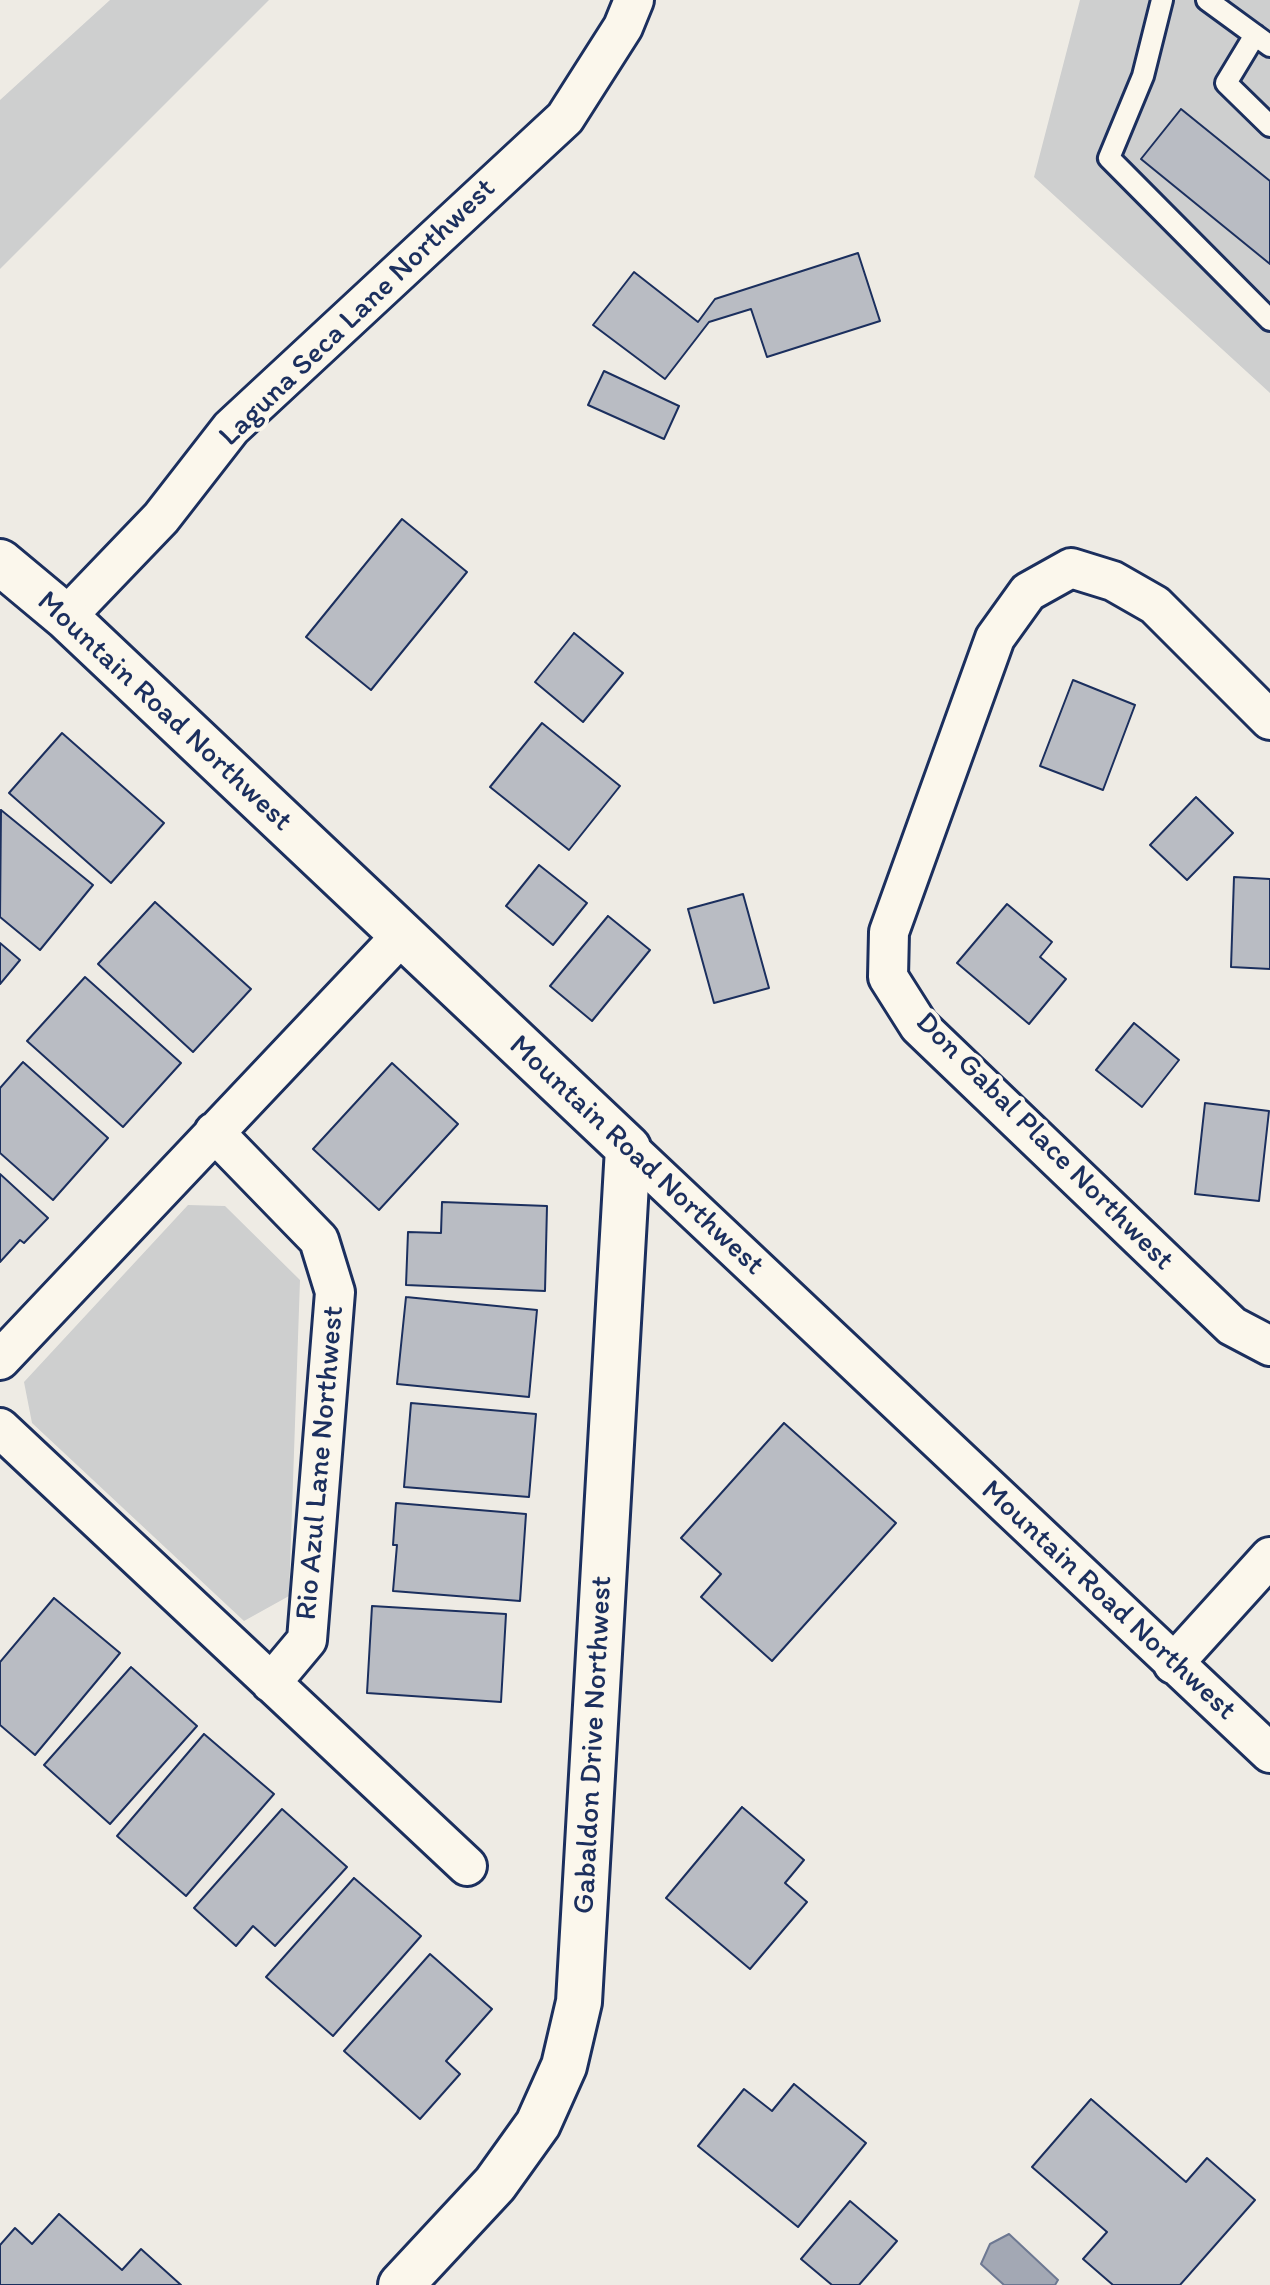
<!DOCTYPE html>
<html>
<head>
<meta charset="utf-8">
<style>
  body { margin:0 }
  canvas { display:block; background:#eeebe4 }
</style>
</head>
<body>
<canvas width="1270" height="2285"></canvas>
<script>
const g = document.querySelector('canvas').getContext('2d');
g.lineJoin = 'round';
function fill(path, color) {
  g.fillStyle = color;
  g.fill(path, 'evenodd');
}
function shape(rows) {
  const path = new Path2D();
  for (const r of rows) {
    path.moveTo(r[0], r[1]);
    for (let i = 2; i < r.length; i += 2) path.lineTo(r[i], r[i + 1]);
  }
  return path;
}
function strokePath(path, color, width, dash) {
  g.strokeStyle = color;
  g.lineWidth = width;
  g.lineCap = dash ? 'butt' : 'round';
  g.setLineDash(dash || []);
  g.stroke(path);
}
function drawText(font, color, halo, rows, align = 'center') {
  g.font = font + ' Itim,sans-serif';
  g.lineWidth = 8;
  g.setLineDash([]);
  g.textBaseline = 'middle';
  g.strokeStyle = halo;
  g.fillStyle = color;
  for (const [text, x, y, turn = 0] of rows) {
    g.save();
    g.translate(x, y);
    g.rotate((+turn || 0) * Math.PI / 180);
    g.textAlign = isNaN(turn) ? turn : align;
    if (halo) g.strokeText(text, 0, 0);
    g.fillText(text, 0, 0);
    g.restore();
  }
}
fill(shape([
  [110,0,269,0,0,269,0,100],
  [1080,0,1270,0,1270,393,1034,177],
  [188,1205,225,1206,300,1280,289,1596,244,1621,32,1423,24,1382]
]), '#cecfcf');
const water = shape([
  [1009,2234,1058,2280,1055,2285,1004,2285,981,2264,990,2244,1009,2234]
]);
fill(water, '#a3a8b4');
strokePath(water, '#6d7892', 2);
const building = shape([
  [1181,109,1270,181,1270,264,1141,159,1181,109],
  [858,253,880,321,767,357,751,309,709,322,665,379,593,325,634,272,698,322,715,299,858,253],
  [604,371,679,406,664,439,588,405,604,371],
  [402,519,467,572,371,690,306,637,402,519],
  [574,633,623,673,583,722,535,682,574,633],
  [1073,680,1135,705,1103,790,1040,766,1073,680],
  [542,723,620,786,569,850,490,787,542,723],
  [62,733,164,823,111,883,9,793,62,733],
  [1196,797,1233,833,1187,880,1150,845,1196,797],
  [1,810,93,885,40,950,0,917,1,810],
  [539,865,587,903,553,945,506,906,539,865],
  [1234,877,1270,879,1270,969,1231,967,1234,877],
  [743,894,769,988,714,1003,688,909,743,894],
  [155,902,251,989,193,1052,98,964,155,902],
  [1007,904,1052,942,1040,957,1066,979,1029,1024,957,963,1007,904],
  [608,916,650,950,592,1021,550,986,608,916],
  [0,943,20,960,0,984,0,943],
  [85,977,181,1063,123,1127,27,1041,85,977],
  [1134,1023,1179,1060,1142,1107,1096,1070,1134,1023],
  [23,1062,108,1138,53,1200,0,1153,0,1088,23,1062],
  [392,1063,458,1124,379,1210,313,1149,392,1063],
  [1205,1103,1269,1111,1259,1201,1195,1194,1205,1103],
  [0,1174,48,1218,24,1243,20,1240,0,1262,0,1174],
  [442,1202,547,1206,545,1291,406,1285,408,1232,441,1233,442,1202],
  [406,1297,537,1310,529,1397,397,1384,406,1297],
  [411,1403,536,1414,529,1497,404,1487,411,1403],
  [784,1423,896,1523,772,1661,701,1597,721,1574,681,1538,784,1423],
  [396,1503,526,1514,520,1601,393,1591,397,1545,393,1545,396,1503],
  [54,1598,120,1653,35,1755,0,1725,0,1662,54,1598],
  [372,1606,506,1614,501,1702,367,1693,372,1606],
  [131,1667,197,1726,110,1824,44,1765,131,1667],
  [204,1734,274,1794,186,1896,117,1836,204,1734],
  [742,1807,804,1860,785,1883,807,1902,750,1969,666,1898,742,1807],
  [282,1809,347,1867,275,1946,253,1926,236,1946,194,1908,282,1809],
  [354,1878,421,1936,333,2036,266,1977,354,1878],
  [430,1954,492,2009,446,2061,460,2074,420,2119,344,2051,430,1954],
  [794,2084,866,2143,798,2227,698,2146,744,2089,772,2111,794,2084],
  [1091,2099,1186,2182,1207,2158,1255,2200,1180,2285,1113,2285,1083,2259,1107,2232,1032,2167,1091,2099],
  [850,2201,897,2241,859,2285,832,2285,801,2259,850,2201],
  [59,2214,122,2270,141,2249,181,2285,0,2285,0,2245,15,2228,32,2244,59,2214]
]);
fill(building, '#b9bcc3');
strokePath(building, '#1b2f5e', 2);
const lane = shape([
  [1162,0,1143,76,1109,158,1270,320],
  [1207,0,1270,46],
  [1255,35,1226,83,1270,126]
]);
const street = shape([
  [66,617,161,518,231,428,565,118,623,27,634,0],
  [1270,720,1155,605,1113,581,1071,568,1028,592,995,638,889,932,888,977,919,1026,1232,1326,1270,1346],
  [214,1132,319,1240,335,1292,307,1640,271,1683],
  [628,1148,1270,1753],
  [0,1360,401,936],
  [0,1428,467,1866],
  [1173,1664,1270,1557]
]);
const secondary = shape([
  [0,562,66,617,628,1148,579,2002,564,2066,538,2124,495,2184,401,2285]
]);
strokePath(lane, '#1b2f5e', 26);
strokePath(street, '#1b2f5e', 44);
strokePath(secondary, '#1b2f5e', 50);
strokePath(lane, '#fbf7ec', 20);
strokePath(street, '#fbf7ec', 38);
strokePath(secondary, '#fbf7ec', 44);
drawText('30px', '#1b2f5e', '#fbf7ec', [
  ["Laguna Seca Lane Northwest",358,313,-44],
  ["Mountain Road Northwest",164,712,43],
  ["Don Gabal Place Northwest",1044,1142,45],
  ["Mountain Road Northwest",636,1156,43],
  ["Rio Azul Lane Northwest",321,1463,-85],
  ["Mountain Road Northwest",1108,1601,43],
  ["Gabaldon Drive Northwest",594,1745,-87]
]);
</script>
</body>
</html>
